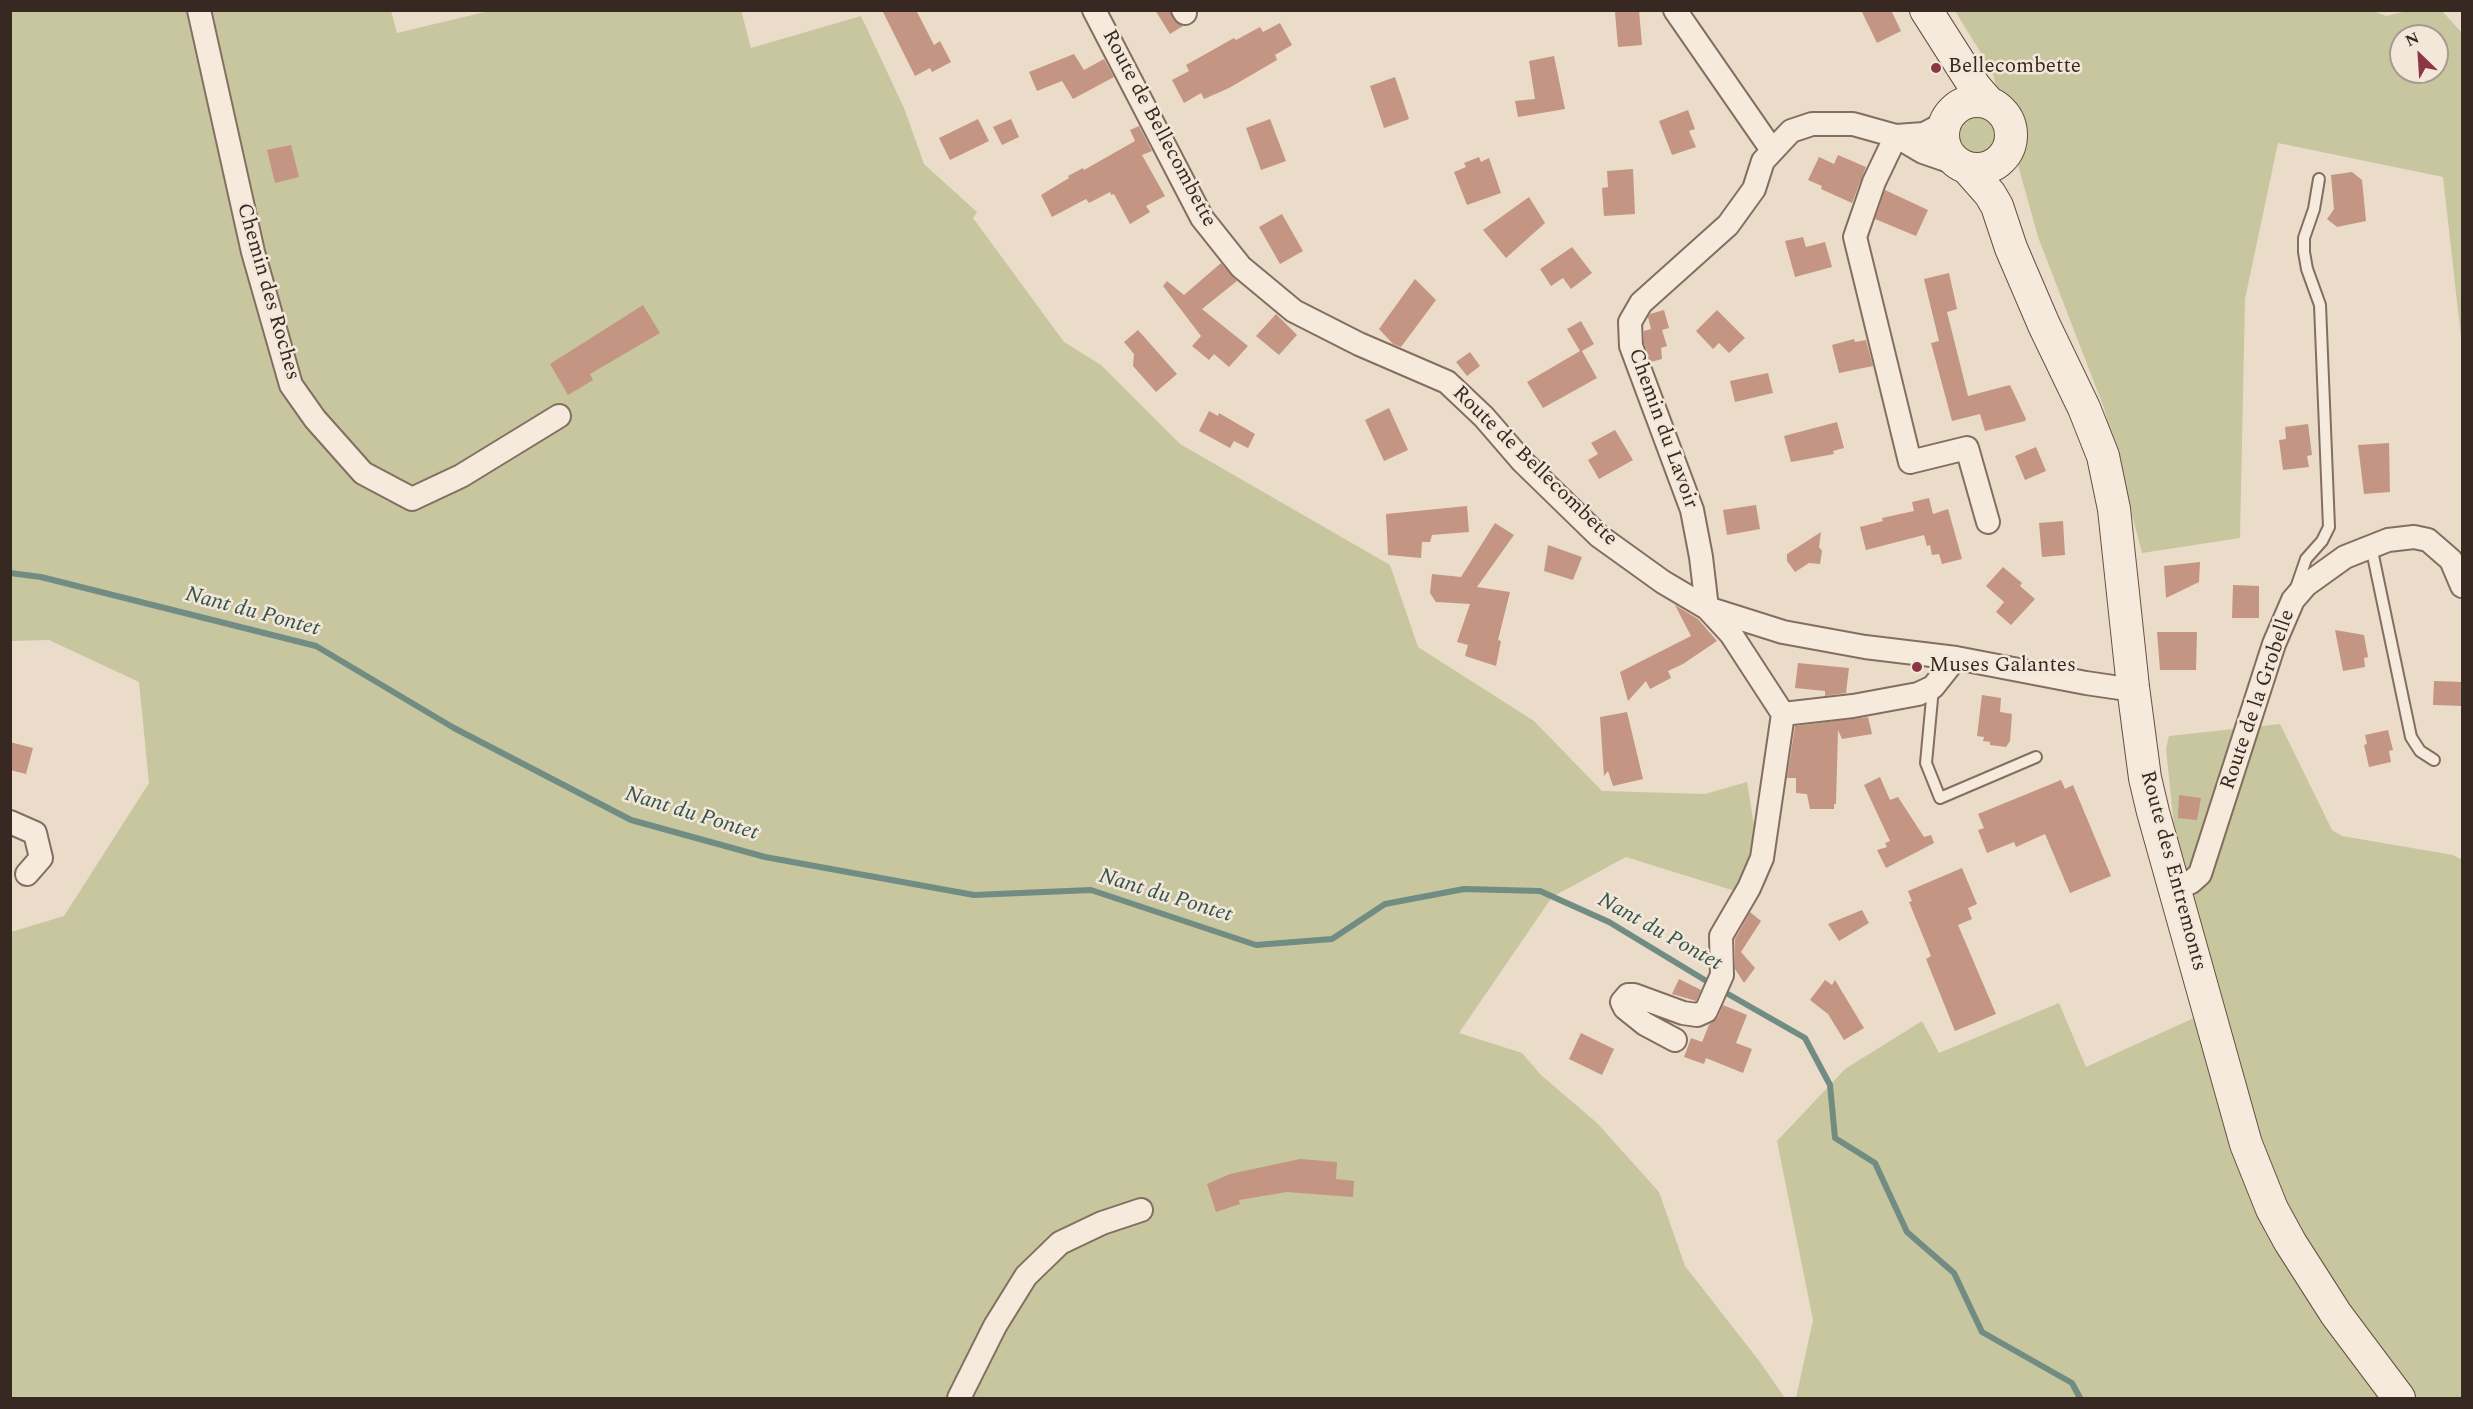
<!DOCTYPE html>
<html>
<head>
<meta charset="utf-8">
<style>
  body { margin:0 }
  #map { position:relative; width:2473px; height:1409px; overflow:hidden; background:#eadcc9; font-family:Spectral,serif }
  canvas { display:block }
  .frame { position:absolute; inset:0; border:12px solid #372921; pointer-events:none }
  .north { position:absolute; left:2389px; top:24px; width:60px; height:60px; box-sizing:border-box; background:#f2e7d8; border:2px solid #a79b8f; border-radius:50%; rotate:335deg; font-size:16px; font-weight:700; line-height:24px; text-align:center; color:#372921 }
  .north::after { content:''; display:block; margin:auto; width:21px; height:27px; background:#8d3643; clip-path:polygon(50% 0,100% 100%,50% 72%,0 100%) }
</style>
</head>
<body>
<div id="map">
<canvas width="2473" height="1409"></canvas>
<div class="frame"></div>
<div class="north">N</div>
</div>
<script>
const g = document.querySelector('canvas').getContext('2d');
g.lineJoin = 'round';
function fill(path, color) {
  g.fillStyle = color;
  g.fill(path, 'evenodd');
}
function shape(rows) {
  const path = new Path2D();
  for (const r of rows) {
    if (r.length === 3) {
      path.moveTo(r[0] + r[2], r[1]);
      path.arc(r[0], r[1], r[2], 0, 2 * Math.PI);
      continue;
    }
    path.moveTo(r[0], r[1]);
    for (let i = 2; i < r.length; i += 2) path.lineTo(r[i], r[i + 1]);
  }
  return path;
}
function strokePath(path, color, width, dash) {
  g.strokeStyle = color;
  g.lineWidth = width;
  g.lineCap = dash ? 'butt' : 'round';
  g.setLineDash(dash || []);
  g.stroke(path);
}
function drawText(font, color, halo, rows, align = 'center') {
  g.font = font + ' Spectral,serif';
  g.lineWidth = 5;
  g.setLineDash([]);
  g.textBaseline = 'middle';
  g.strokeStyle = halo;
  g.fillStyle = color;
  for (const [text, x, y, turn = 0] of rows) {
    g.save();
    g.translate(x, y);
    g.rotate((+turn || 0) * Math.PI / 180);
    g.textAlign = isNaN(turn) ? turn : align;
    if (halo) g.strokeText(text, 0, 0);
    g.fillText(text, 0, 0);
    g.restore();
  }
}
fill(shape([
  [741,10,751,48,861,16,904,108,924,164,977,212,973,218,1064,342,1101,365,1180,444,1390,565,1418,647,1534,721,1602,791,1705,794,1747,782,1756,838,1735,891,1626,857,1552,897,1459,1033,1522,1053,1541,1075,1597,1123,1659,1192,1685,1266,1760,1362,1785,1398,11,1398,11,932,64,916,149,783,139,682,49,640,11,641,10,11,391,11,397,33,489,11],
  [2371,10,2386,16,2407,11,2442,11,2462,33,2462,346,2443,177,2278,143,2245,299,2240,538,2142,553,2104,408,2038,237,1992,71,1955,11],
  [2401,36,2437,36,2437,72,2401,72],
  [1977,135,20],
  [2280,724,2332,830,2342,836,2453,855,2462,860,2462,1398,1796,1398,1813,1320,1777,1141,1845,1069,1922,1021,1939,1053,2059,1003,2086,1067,2194,1018,2166,749,2169,736]
]), '#c7c69e');
strokePath(shape([
  [10,573,41,577,316,646,454,728,631,820,765,857,974,895,1091,890,1256,945,1332,939,1385,904,1464,889,1540,891,1609,922,1713,985],
  [1721,990,1805,1038,1830,1085,1835,1138,1875,1163,1907,1232,1954,1273,1982,1332,2072,1383,2080,1398]
]), '#718c82', 6);
fill(shape([
  [882,10,916,10,934,45,940,41,951,62,932,72,930,68,915,76],
  [1155,10,1170,10,1174,20,1183,26,1170,34],
  [1639,10,1642,45,1618,47,1615,12],
  [1861,10,1891,10,1901,31,1877,43],
  [1280,23,1292,45,1275,55,1277,60,1229,88,1204,99,1201,93,1184,103,1172,80,1189,71,1186,65,1234,38,1236,40,1260,27,1263,32],
  [1074,54,1084,70,1104,59,1114,77,1073,99,1062,81,1037,91,1029,72],
  [1554,56,1565,109,1518,117,1515,101,1535,99,1529,61],
  [1395,77,1409,119,1384,128,1370,86],
  [1688,110,1695,129,1689,131,1696,147,1672,155,1659,121],
  [978,119,989,141,950,160,939,138],
  [1011,119,1019,137,1002,145,993,127],
  [1270,119,1286,161,1261,170,1246,128],
  [1139,126,1152,151,1142,155,1165,196,1146,206,1150,212,1130,224,1114,194,1111,195,1110,192,1089,203,1086,199,1052,217,1041,195,1069,178,1068,176,1083,168,1084,170,1135,141,1130,130],
  [291,145,299,177,275,183,267,150],
  [1838,155,1866,167,1852,203,1821,189,1822,186,1808,180,1819,157,1834,164],
  [1479,157,1481,162,1489,158,1501,193,1467,205,1454,172,1466,167,1464,163],
  [1633,169,1635,214,1604,216,1602,188,1608,187,1607,171],
  [2352,172,2362,180,2366,221,2337,227,2327,219,2334,209,2331,175],
  [1885,190,1928,210,1916,236,1875,219],
  [1529,197,1545,223,1506,258,1483,230],
  [1282,214,1303,251,1280,264,1259,227],
  [1803,237,1806,247,1825,242,1832,267,1795,277,1785,241],
  [1572,247,1592,273,1571,289,1563,278,1551,286,1540,269],
  [1221,263,1237,281,1202,309,1248,346,1229,367,1214,354,1209,360,1192,346,1201,336,1163,286,1167,281,1184,295],
  [1949,273,1957,309,1947,312,1968,396,2010,385,2026,419,2025,421,1985,431,1980,414,1952,421,1931,343,1939,341,1924,279],
  [1415,279,1436,300,1401,347,1393,344,1379,329],
  [643,305,660,333,590,374,593,380,568,395,550,364],
  [1664,310,1669,328,1662,330,1667,346,1661,348,1662,359,1651,362,1644,343,1644,331,1651,329,1648,317,1650,314],
  [1717,310,1745,338,1729,353,1719,343,1713,349,1696,331],
  [1276,314,1297,335,1279,355,1256,336],
  [1581,321,1594,344,1582,351,1597,378,1543,408,1527,382,1580,351,1567,329],
  [1138,330,1177,374,1156,392,1133,366,1134,354,1124,342],
  [1854,339,1855,342,1866,340,1873,366,1839,373,1832,345],
  [1470,352,1480,366,1467,376,1456,362],
  [1768,373,1773,393,1735,402,1730,381],
  [1389,408,1408,450,1384,461,1365,420],
  [1209,411,1218,416,1219,413,1255,434,1248,448,1234,441,1230,448,1199,431],
  [1837,422,1844,448,1833,451,1834,454,1791,462,1784,436],
  [2308,424,2312,455,2307,456,2309,467,2283,470,2279,440,2286,439,2285,427],
  [1615,430,1633,460,1599,479,1588,460,1598,454,1591,443],
  [2389,443,2390,492,2364,494,2358,445],
  [2036,447,2046,471,2025,480,2015,456],
  [1929,498,1933,514,1948,509,1962,559,1942,564,1939,554,1932,555,1930,545,1927,546,1924,535,1866,550,1860,527,1883,521,1882,518,1914,511,1912,502],
  [1756,505,1760,529,1727,535,1723,510],
  [1467,506,1469,532,1432,535,1430,542,1422,542,1421,558,1388,555,1386,514],
  [2063,521,2065,555,2042,557,2039,523],
  [1495,523,1514,535,1477,587,1510,592,1498,640,1501,641,1496,666,1465,656,1468,645,1457,642,1470,604,1436,602,1430,593,1432,574,1461,577],
  [1821,532,1819,547,1822,551,1820,564,1809,563,1795,572,1787,561,1787,554],
  [1548,545,1582,557,1573,580,1544,571],
  [2200,562,2199,582,2166,598,2164,566],
  [2003,567,2022,583,2020,586,2035,599,2011,625,1996,612,2004,602,1986,586],
  [2233,585,2259,586,2259,618,2232,618],
  [1675,605,1698,619,1717,641,1683,664,1668,671,1671,678,1650,689,1646,681,1628,701,1620,672,1691,636],
  [2335,630,2364,635,2368,657,2364,658,2365,667,2343,671],
  [2157,632,2197,632,2196,670,2160,670],
  [1798,663,1849,668,1846,693,1825,696,1825,691,1795,688],
  [2434,681,2463,682,2463,706,2433,705],
  [1982,695,2001,698,2000,712,2012,714,2010,741,2006,747,1990,745,1990,742,1983,741,1984,737,1977,736],
  [1627,712,1643,779,1613,786,1608,771,1604,776,1600,717],
  [1868,717,1872,734,1842,739,1838,730,1836,804,1834,804,1834,809,1810,809,1807,794,1796,793,1796,778,1787,778,1795,726],
  [2388,730,2393,750,2389,751,2391,762,2369,767,2364,745,2367,744,2365,735],
  [10,742,33,748,26,774,10,770],
  [1880,777,1890,800,1898,797,1924,837,1931,835,1934,843,1886,868,1877,850,1887,847,1885,843,1890,841,1864,785],
  [2061,780,2065,789,2073,785,2111,876,2070,893,2045,834,2016,847,2014,842,1987,853,1978,830,1984,828,1978,814],
  [2179,795,2201,798,2197,820,2178,818],
  [1962,868,1977,904,1968,908,1972,919,1958,925,1996,1014,1955,1031,1926,959,1931,956,1909,902,1912,901,1908,891],
  [1862,910,1869,923,1839,941,1828,924],
  [1750,912,1761,921,1741,952,1755,968,1744,983,1735,969,1735,939],
  [1679,979,1701,990,1696,1001,1672,994],
  [1825,980,1832,985,1835,980,1864,1028,1844,1040,1828,1014,1810,1000],
  [1723,1005,1747,1015,1736,1043,1752,1049,1743,1073,1706,1058,1704,1064,1684,1057,1691,1038,1702,1042,1709,1025,1718,1017],
  [1581,1033,1614,1049,1602,1075,1569,1059],
  [1300,1159,1337,1162,1336,1179,1354,1181,1353,1197,1287,1192,1239,1200,1240,1204,1216,1212,1207,1184,1230,1174]
]), '#c49583');
const service = shape([
  [2371,546,2411,737,2420,751,2434,760],
  [2296,588,2306,559,2322,541,2329,527,2320,305,2307,269,2304,252,2304,238,2314,209,2319,179],
  [1933,688,1926,763,1940,798,2036,757]
]);
const minor = shape([
  [199,10,253,252,291,385,315,419,363,473,412,499,461,476,559,416],
  [1094,10,1202,218,1241,267,1294,311,1359,344,1447,382,1484,417,1522,461,1599,536,1663,582,1707,608,1783,632,1865,647,1956,658,2086,683,2120,688,2133,687],
  [1183,10,1185,13],
  [1675,10,1772,150],
  [1896,136,1874,182,1855,237,1910,462,1967,448,1988,522],
  [1896,136,1924,134,1945,123],
  [1783,714,1731,634,1707,608,1701,557,1692,510,1631,346,1630,322,1641,303,1728,225,1754,189,1763,161,1791,131,1812,124,1853,124,1896,136,1923,152,1958,164],
  [1783,714,1853,706,1918,694,1933,687,1956,658],
  [10,822,35,833,41,858,27,874],
  [2176,889,2191,882,2200,874,2274,644,2293,600,2306,585,2345,557,2388,540,2414,537,2428,540,2451,560,2462,586],
  [1675,1040,1645,1024,1625,1008,1622,1002,1628,995,1634,995,1683,1013,1697,1015,1706,1011,1722,975,1721,936,1749,888,1762,858,1783,714],
  [959,1398,995,1326,1026,1276,1060,1243,1102,1223,1141,1210]
]);
const secondary = shape([
  [1926,10,1975,87,1989,103],
  [1977,135,34],
  [1967,168,1990,194,1997,206,2011,248,2044,325,2084,408,2103,456,2114,509,2133,687,2145,778,2153,812,2246,1144,2272,1209,2290,1242,2336,1314,2399,1398]
]);
strokePath(service, '#846e60', 14);
strokePath(minor, '#846e60', 26);
strokePath(secondary, '#665043', 34);
strokePath(service, '#f5eadb', 10);
strokePath(minor, '#f5eadb', 22);
strokePath(secondary, '#f5eadb', 32);
for (const [x, y, r, color] of [
  [1936,68,6,"#8d3643"],
  [1917,667,6,"#8d3643"]
]) {
  const dot = new Path2D();
  dot.arc(x, y, r, 0, 2 * Math.PI);
  g.fillStyle = color;
  g.fill(dot);
  strokePath(dot, '#f2e7d8', 2);
}
drawText('21px', '#372921', '#f2e7d8', [
  ["Bellecombette",1948,68],
  ["Muses Galantes",1929,667]
], 'left');
drawText('21px', '#372921', '#f2e7d8', [
  ["Route de Bellecombette",1158,129,62],
  ["Chemin des Roches",267,292,74],
  ["Chemin du Lavoir",1662,429,70],
  ["Route de Bellecombette",1534,467,44],
  ["Route de la Grobelle",2259,700,-71],
  ["Route des Entremonts",2172,871,75]
]);
drawText('italic 22px', '#32554e', '#f2e7d8', [
  ["Nant du Pontet",252,613,15],
  ["Nant du Pontet",691,815,17],
  ["Nant du Pontet",1165,897,17],
  ["Nant du Pontet",1659,933,29]
]);
</script>
</body>
</html>
